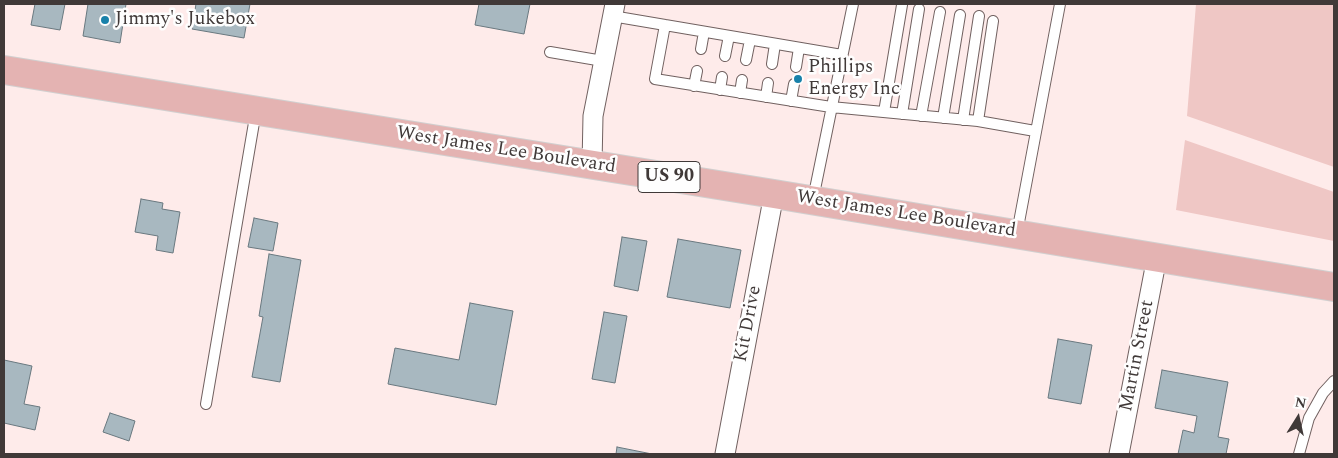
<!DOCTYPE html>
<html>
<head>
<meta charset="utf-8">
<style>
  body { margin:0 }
  #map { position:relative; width:1338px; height:458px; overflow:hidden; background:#feebea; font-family:Spectral,serif }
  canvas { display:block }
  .frame { position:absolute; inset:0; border:5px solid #403938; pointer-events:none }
  .north { position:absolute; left:1273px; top:393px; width:50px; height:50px; -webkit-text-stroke:4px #fefefe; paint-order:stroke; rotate:10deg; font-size:14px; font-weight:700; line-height:20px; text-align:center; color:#403938 }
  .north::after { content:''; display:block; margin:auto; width:18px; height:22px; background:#403938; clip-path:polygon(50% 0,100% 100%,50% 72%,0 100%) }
</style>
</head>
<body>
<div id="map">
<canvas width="1338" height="458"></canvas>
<div class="frame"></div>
<div class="north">N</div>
</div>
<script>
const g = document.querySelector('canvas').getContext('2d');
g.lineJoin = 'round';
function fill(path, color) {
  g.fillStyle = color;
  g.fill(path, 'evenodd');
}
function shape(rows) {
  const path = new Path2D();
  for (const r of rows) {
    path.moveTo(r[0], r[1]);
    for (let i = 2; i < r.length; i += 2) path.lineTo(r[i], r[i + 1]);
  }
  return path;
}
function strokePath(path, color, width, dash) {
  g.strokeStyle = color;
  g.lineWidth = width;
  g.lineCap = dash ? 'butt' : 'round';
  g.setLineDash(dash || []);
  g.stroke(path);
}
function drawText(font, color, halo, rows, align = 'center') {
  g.font = font + ' Spectral,serif';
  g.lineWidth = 5;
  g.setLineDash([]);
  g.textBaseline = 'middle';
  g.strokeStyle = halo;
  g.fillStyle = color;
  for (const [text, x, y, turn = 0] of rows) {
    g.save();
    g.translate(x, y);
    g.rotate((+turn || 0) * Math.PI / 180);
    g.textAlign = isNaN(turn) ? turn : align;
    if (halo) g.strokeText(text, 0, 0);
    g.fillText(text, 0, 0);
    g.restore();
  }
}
fill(shape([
  [1196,4,1334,4,1334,167,1187,116],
  [1185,140,1334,192,1334,241,1176,210]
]), '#efc7c5');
const building = shape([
  [35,4,65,4,60,30,31,25,35,4],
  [88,4,126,4,120,43,83,36,88,4],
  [196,4,250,4,244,38,192,29,196,4],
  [479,4,530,4,524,34,475,25,479,4],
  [141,199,163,203,162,209,180,212,173,253,156,250,158,236,135,232,141,199],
  [254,218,278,223,273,251,248,247,254,218],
  [622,237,647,241,638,291,614,286,622,237],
  [678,239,741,250,730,308,667,297,678,239],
  [269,254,301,260,280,382,252,377,263,317,259,316,269,254],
  [470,303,513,311,496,405,388,384,395,348,459,360,470,303],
  [604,312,627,316,615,383,592,379,604,312],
  [1058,339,1092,345,1081,404,1048,398,1058,339],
  [4,360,32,366,24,404,40,407,35,430,4,423,4,360],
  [1162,370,1228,382,1218,437,1229,439,1226,454,1178,454,1183,430,1194,433,1197,416,1155,408,1162,370],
  [110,413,135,421,129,441,103,432,110,413],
  [617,447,652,454,616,454,617,447]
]);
fill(building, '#a8b8c0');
strokePath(building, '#69787f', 1);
const lane = shape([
  [612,16,842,55],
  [993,21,978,121,1035,131],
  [665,25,655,79,831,107,978,121],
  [701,49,704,32],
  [550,52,603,61],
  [725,56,729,36],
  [746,60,750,40],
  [772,64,775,44],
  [796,67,799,48],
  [694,86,697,71],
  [720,90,722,77],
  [740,93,742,80],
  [766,97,768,83],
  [791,101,794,84],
  [884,112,902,5],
  [902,114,919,9],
  [921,116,940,12],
  [943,118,960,15],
  [963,120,979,16],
  [813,199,853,4],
  [1017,233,1060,4],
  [206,404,256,111],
  [1299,454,1309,418,1323,393,1334,381]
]);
const street = shape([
  [592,165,593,116,615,4],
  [725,454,774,194],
  [1119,454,1157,257]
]);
const primary = shape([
  [4,70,774,194,1334,287]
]);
strokePath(lane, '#716160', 12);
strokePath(street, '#716160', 21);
strokePath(primary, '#d1cfcf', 30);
strokePath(lane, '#fff', 10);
strokePath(street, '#fff', 19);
strokePath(primary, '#e4b3b2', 28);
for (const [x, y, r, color] of [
  [105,20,5,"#1881aa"],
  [798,79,5,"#1881aa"]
]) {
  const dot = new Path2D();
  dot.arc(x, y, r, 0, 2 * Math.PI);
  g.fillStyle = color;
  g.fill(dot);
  strokePath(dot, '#fefefe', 2);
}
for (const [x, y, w] of [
  [669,177,62]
]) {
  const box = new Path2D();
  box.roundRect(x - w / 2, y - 15.5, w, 31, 4);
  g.fillStyle = '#fefefe';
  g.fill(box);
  strokePath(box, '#403938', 1);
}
drawText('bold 18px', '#403938', null, [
  ["US 90",669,177]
]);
drawText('19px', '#403938', '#fefefe', [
  ["Jimmy's Jukebox",115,20],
  ["Phillips",808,68],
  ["Energy Inc",808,90]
], 'left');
drawText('19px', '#403938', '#fefefe', [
  ["West James Lee Boulevard",506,151,9],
  ["West James Lee Boulevard",906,215,9],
  ["Kit Drive",749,324,-79],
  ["Martin Street",1138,356,-79]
]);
</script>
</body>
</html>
